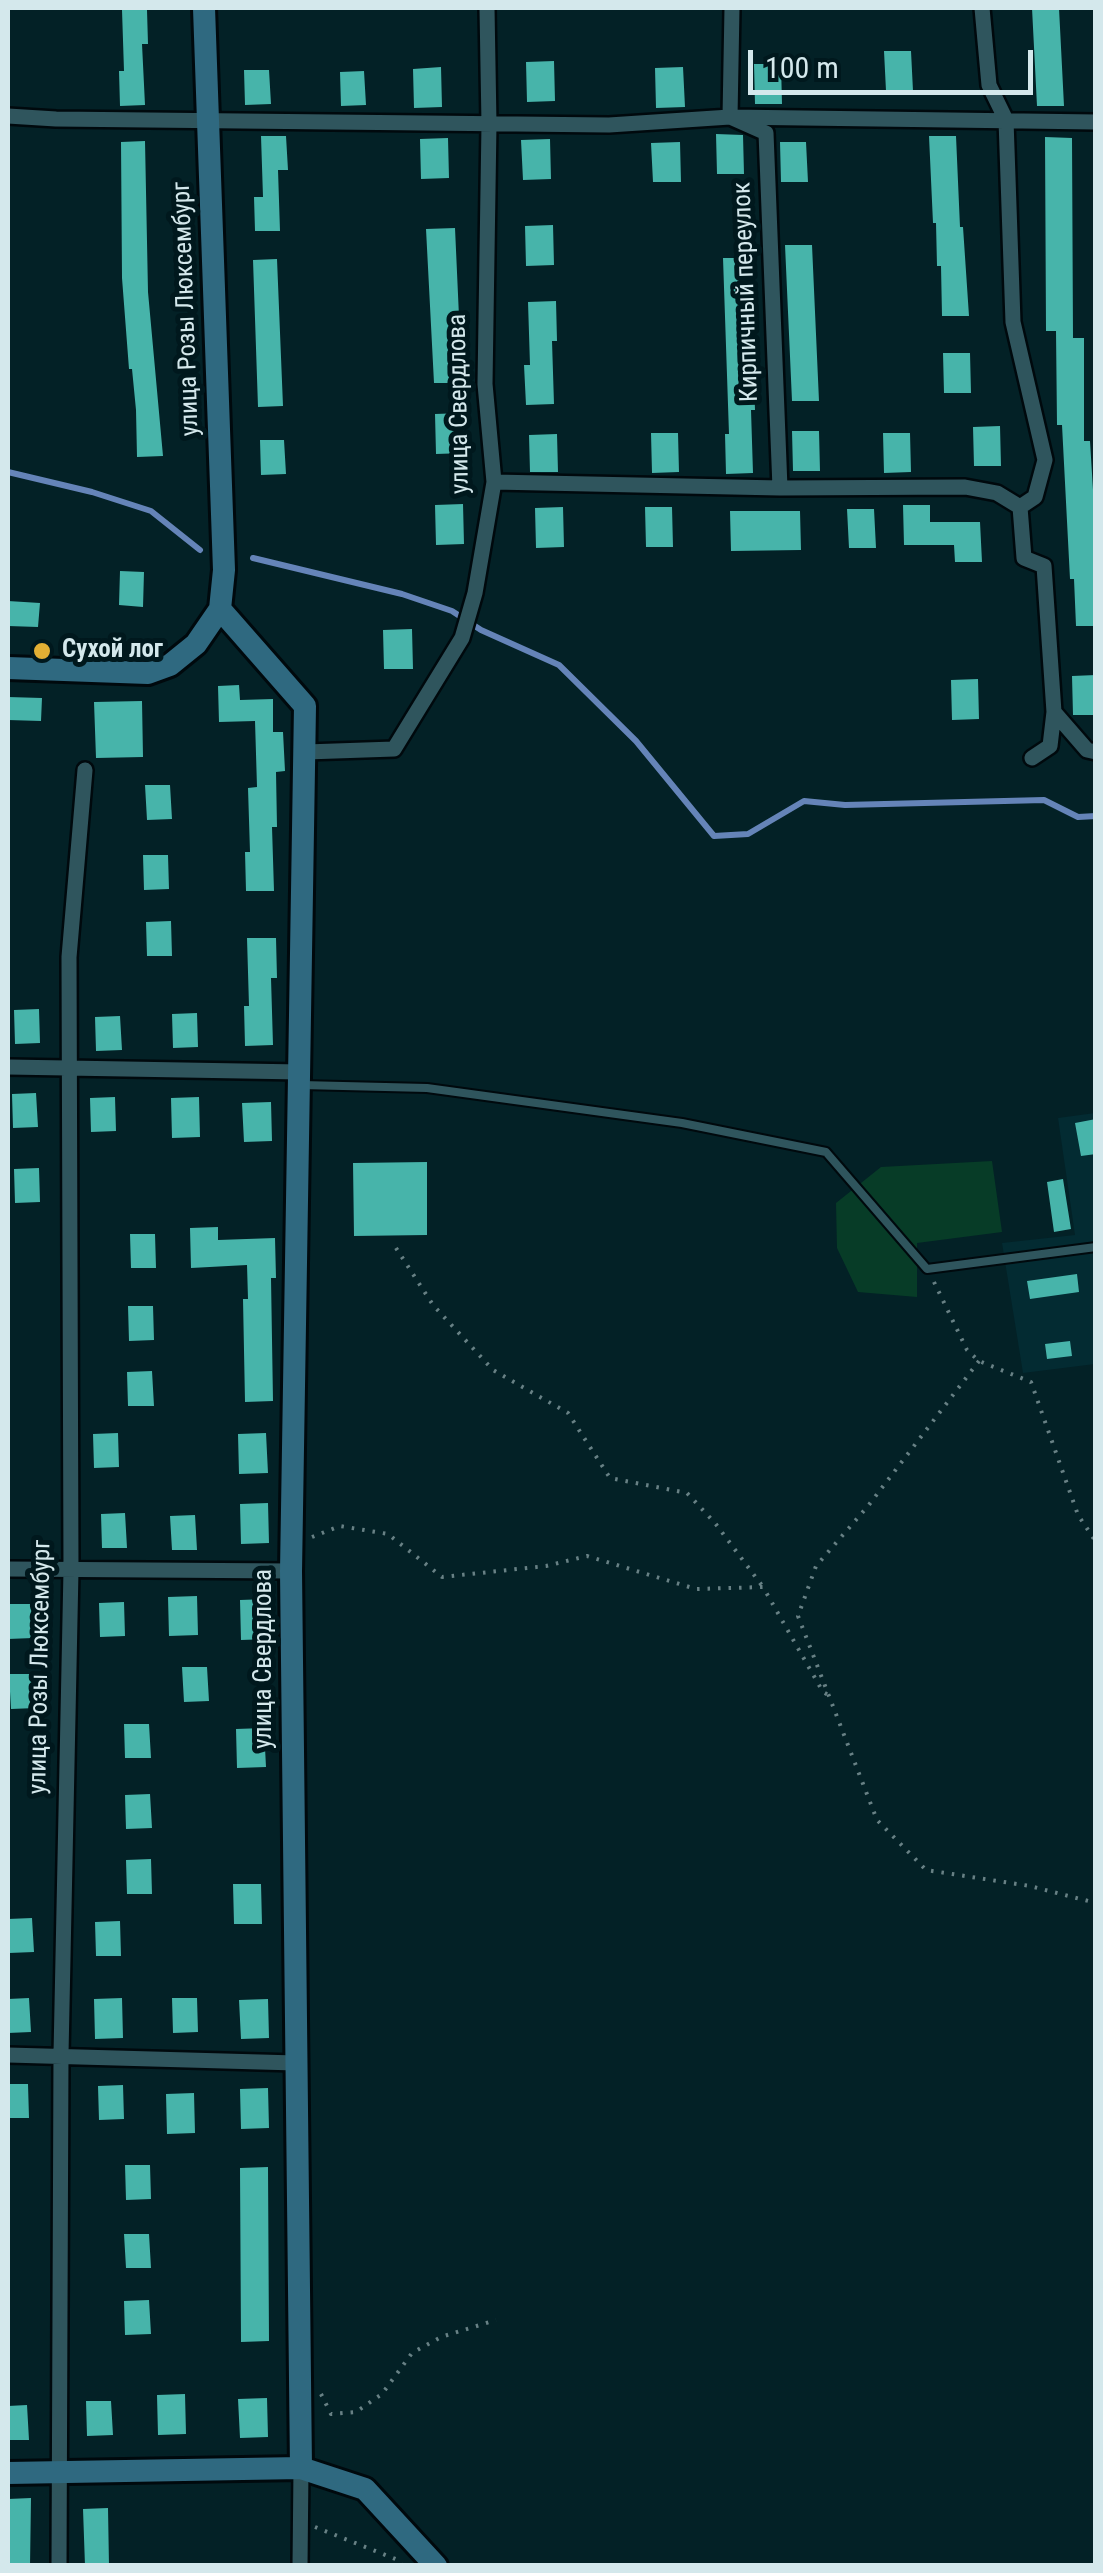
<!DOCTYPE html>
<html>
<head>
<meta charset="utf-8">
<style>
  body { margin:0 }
  #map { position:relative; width:1103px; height:2573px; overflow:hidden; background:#032126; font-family:"Roboto Condensed",sans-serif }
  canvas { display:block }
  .frame { position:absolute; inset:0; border:10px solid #d4e8ec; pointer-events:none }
  .scale { position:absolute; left:748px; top:50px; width:285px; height:45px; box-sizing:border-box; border:5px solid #d4e8ec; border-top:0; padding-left:12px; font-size:30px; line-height:35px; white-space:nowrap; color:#d4e8ec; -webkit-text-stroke:8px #00181d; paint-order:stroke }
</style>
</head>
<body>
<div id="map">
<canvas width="1103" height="2573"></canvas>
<div class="frame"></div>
<div class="scale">100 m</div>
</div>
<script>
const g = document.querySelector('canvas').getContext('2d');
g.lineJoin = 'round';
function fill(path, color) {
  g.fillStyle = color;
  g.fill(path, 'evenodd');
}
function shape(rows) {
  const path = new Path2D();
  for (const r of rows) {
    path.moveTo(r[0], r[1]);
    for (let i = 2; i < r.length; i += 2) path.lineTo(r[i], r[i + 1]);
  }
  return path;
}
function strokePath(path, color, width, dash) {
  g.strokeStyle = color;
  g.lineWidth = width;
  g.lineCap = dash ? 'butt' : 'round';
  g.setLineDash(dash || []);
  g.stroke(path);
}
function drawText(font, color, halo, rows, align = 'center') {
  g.font = font + ' "Roboto Condensed",sans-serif';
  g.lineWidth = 10;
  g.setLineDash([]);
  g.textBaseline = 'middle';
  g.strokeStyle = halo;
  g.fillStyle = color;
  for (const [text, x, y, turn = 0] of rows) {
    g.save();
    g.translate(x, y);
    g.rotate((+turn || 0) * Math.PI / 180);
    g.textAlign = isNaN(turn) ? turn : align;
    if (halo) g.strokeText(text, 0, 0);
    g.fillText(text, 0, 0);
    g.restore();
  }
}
fill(shape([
  [1095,1113,1095,1364,1023,1373,1002,1243,1075,1235,1058,1118]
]), '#032b32');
fill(shape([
  [992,1161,1002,1232,917,1243,917,1297,858,1292,837,1248,836,1203,881,1167]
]), '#073c27');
strokePath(shape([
  [8,472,92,492,151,511,200,550],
  [253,558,402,594,452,611,481,630,559,665,636,741,714,836,748,834,804,801,845,805,1044,800,1078,817,1096,816]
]), '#6584b8', 6);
fill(shape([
  [1032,8,1059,8,1064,106,1037,106],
  [122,10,147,10,148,44,142,44,145,105,120,106,119,71,124,71],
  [884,51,911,51,913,91,886,91],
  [554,61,555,101,527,102,526,62],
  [754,64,781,64,782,104,755,104],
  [441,67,442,107,414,108,413,69],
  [683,67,685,107,656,108,655,68],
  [244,70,269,70,271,104,245,105],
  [364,71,366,105,341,106,340,72],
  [716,134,743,135,744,174,717,174],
  [261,136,286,136,288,170,278,170,280,231,255,231,254,197,263,197],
  [929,136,956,136,960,227,963,227,969,316,942,316,941,266,937,266,936,223,933,223],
  [1045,137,1072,138,1073,338,1084,338,1084,441,1090,441,1096,539,1096,626,1076,626,1074,579,1070,579,1062,425,1057,425,1056,331,1046,331],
  [448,138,449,178,421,179,420,139],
  [550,139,551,179,523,180,521,140],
  [145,141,148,292,163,456,137,457,136,410,132,369,129,369,122,278,121,142],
  [680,142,681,182,653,182,651,143],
  [780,142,806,142,808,182,781,182],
  [553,225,554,265,526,266,525,226],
  [455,228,462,383,434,383,426,229],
  [785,245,812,245,819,401,792,401],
  [723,258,750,258,755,410,751,410,753,473,726,474,725,434,729,434],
  [277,259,283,406,258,407,253,260],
  [556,301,557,341,552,341,554,404,526,405,524,365,530,365,528,302],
  [943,353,970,353,971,393,944,393],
  [463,413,465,453,436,454,435,414],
  [1000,426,1001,466,974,466,973,427],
  [792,431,819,431,820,471,793,471],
  [651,433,678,433,679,472,652,473],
  [883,433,910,433,911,472,884,473],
  [557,434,558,472,530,472,529,435],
  [260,440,284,440,286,474,261,475],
  [463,504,464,544,436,545,435,505],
  [903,505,930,505,930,522,980,522,982,562,955,562,954,545,904,545],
  [563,507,564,547,536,548,535,508],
  [645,507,672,507,673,547,646,547],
  [847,509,874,509,876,548,849,548],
  [730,511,800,511,801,550,731,551],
  [120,571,144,572,143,607,119,605],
  [8,601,40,603,38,627,8,626],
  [412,629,413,669,384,669,383,630],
  [1096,675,1096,715,1073,715,1072,676],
  [978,679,979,719,952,720,951,680],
  [239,685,240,700,273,699,273,732,283,732,285,771,276,772,277,827,272,827,274,891,246,891,245,852,250,852,248,788,257,787,255,721,219,722,218,686],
  [8,697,42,698,41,721,8,720],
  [142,701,143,757,96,758,94,702],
  [145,785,170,785,172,819,147,820],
  [143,855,168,855,169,889,144,890],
  [171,921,172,956,147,956,146,922],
  [247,938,276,938,277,978,271,978,273,1045,245,1046,244,1006,249,1006],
  [39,1009,40,1043,15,1044,14,1010],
  [197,1013,198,1047,173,1048,172,1014],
  [120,1016,122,1050,96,1051,95,1017],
  [36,1093,38,1127,13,1128,12,1094],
  [115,1097,116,1131,91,1132,90,1098],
  [199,1097,200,1137,172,1138,171,1098],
  [271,1102,272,1141,244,1142,242,1103],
  [1096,1119,1096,1154,1081,1156,1075,1123],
  [427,1162,427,1235,354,1236,353,1163],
  [39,1168,40,1202,15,1203,14,1169],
  [1063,1179,1071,1229,1054,1232,1047,1182],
  [218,1227,218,1240,275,1238,276,1278,271,1278,273,1401,245,1402,243,1299,248,1299,247,1265,191,1268,190,1228],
  [130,1234,155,1234,156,1268,131,1268],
  [1077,1274,1079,1292,1030,1299,1027,1281],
  [128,1306,153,1306,154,1340,129,1341],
  [1070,1341,1072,1356,1047,1359,1045,1344],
  [152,1371,154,1406,128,1406,127,1372],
  [118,1433,119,1467,94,1468,93,1434],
  [266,1433,268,1473,239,1474,238,1434],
  [268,1503,269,1543,241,1544,240,1504],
  [125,1513,127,1548,102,1548,101,1514],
  [195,1515,197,1550,172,1550,170,1516],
  [197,1596,198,1635,169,1636,168,1597],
  [268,1599,269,1639,241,1640,240,1600],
  [124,1602,125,1636,100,1637,99,1603],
  [8,1604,31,1604,33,1638,8,1639],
  [182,1667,207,1667,209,1701,184,1702],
  [9,1674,34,1674,36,1708,11,1709],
  [124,1724,149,1724,151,1758,125,1758],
  [264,1728,266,1767,237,1768,236,1729],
  [150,1794,152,1828,126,1829,125,1795],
  [151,1859,152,1894,127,1894,126,1860],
  [233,1884,261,1884,262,1924,234,1924],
  [32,1918,34,1952,9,1953,8,1919],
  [120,1921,121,1956,96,1956,95,1922],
  [29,1998,31,2032,8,2033,8,1999],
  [122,1998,123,2038,95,2039,94,1999],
  [172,1998,197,1998,198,2032,173,2033],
  [268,1999,269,2038,241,2039,239,2000],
  [8,2084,28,2084,29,2118,8,2118],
  [123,2085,124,2119,99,2120,98,2086],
  [268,2088,269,2128,241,2129,240,2089],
  [194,2093,195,2133,167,2134,166,2094],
  [125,2165,150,2165,151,2199,126,2200],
  [268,2167,269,2341,241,2342,240,2168],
  [124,2234,149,2234,151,2268,126,2268],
  [149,2300,151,2334,125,2335,124,2301],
  [185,2394,186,2434,158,2435,157,2395],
  [267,2398,268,2437,240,2438,238,2399],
  [86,2401,111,2401,113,2435,87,2436],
  [27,2405,29,2440,8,2440,8,2406],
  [31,2498,30,2566,8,2566,8,2499],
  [108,2508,109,2566,85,2566,83,2509]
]), '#47b4aa');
const lane = shape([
  [301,1085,427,1088,682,1123,826,1152,927,1269,1096,1247]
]);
const street = shape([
  [732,8,730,117,766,133,780,488],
  [982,8,989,85,1006,120,1013,322,1045,460,1035,497,1020,507,1024,558,1044,566,1054,712],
  [8,116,56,119,609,125,730,117,1096,122],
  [494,482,780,488,965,487,997,493,1020,507],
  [306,752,394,749,462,638,475,593,494,482,485,384,489,124,487,8],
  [1032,758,1050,746,1054,712,1087,750,1096,752],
  [8,1067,301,1072],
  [8,1569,291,1571],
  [8,2055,296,2063],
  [59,2566,61,2054,71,1570,69,957,85,770],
  [300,2566,301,2468]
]);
const secondary = shape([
  [220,609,305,706,291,1571,301,2468],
  [8,668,148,673,170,665,196,644,220,609,224,570,204,8],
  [8,2473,301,2468,365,2489,436,2566]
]);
strokePath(lane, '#00090d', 12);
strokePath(street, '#00090d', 20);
strokePath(secondary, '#00090d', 28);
strokePath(shape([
  [396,1248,433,1305,493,1370,568,1413,610,1478,687,1493,715,1523,763,1587],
  [934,1282,967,1350,979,1361,1031,1382,1078,1515,1096,1542],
  [979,1361,868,1506,816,1566,798,1616,877,1820,926,1870,1030,1886,1096,1903],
  [312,1537,340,1526,388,1534,442,1577,546,1566,587,1556,696,1589,763,1587,823,1692,830,1696],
  [321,2394,331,2414,356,2412,382,2394,412,2353,441,2337,496,2320],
  [315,2527,398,2560,403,2566]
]), '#688185', 4, [2.5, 8]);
strokePath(lane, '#2f555d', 8);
strokePath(street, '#2f555d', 15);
strokePath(secondary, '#2f6980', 22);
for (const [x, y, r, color] of [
  [42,651,10,"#e2af34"]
]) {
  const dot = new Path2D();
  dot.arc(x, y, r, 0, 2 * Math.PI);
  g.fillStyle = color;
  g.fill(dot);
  strokePath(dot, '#00181d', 4);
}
drawText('25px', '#d4e8ec', '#00181d', [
  ["Кирпичный переулок",747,292,-92],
  ["улица Розы Люксембург",187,309,-92],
  ["улица Свердлова",460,404,-91],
  ["улица Свердлова",265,1659,-90],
  ["улица Розы Люксембург",41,1667,-89]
]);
drawText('bold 25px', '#d4e8ec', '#00181d', [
  ["Сухой лог",62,651]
], 'left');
</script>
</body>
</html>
